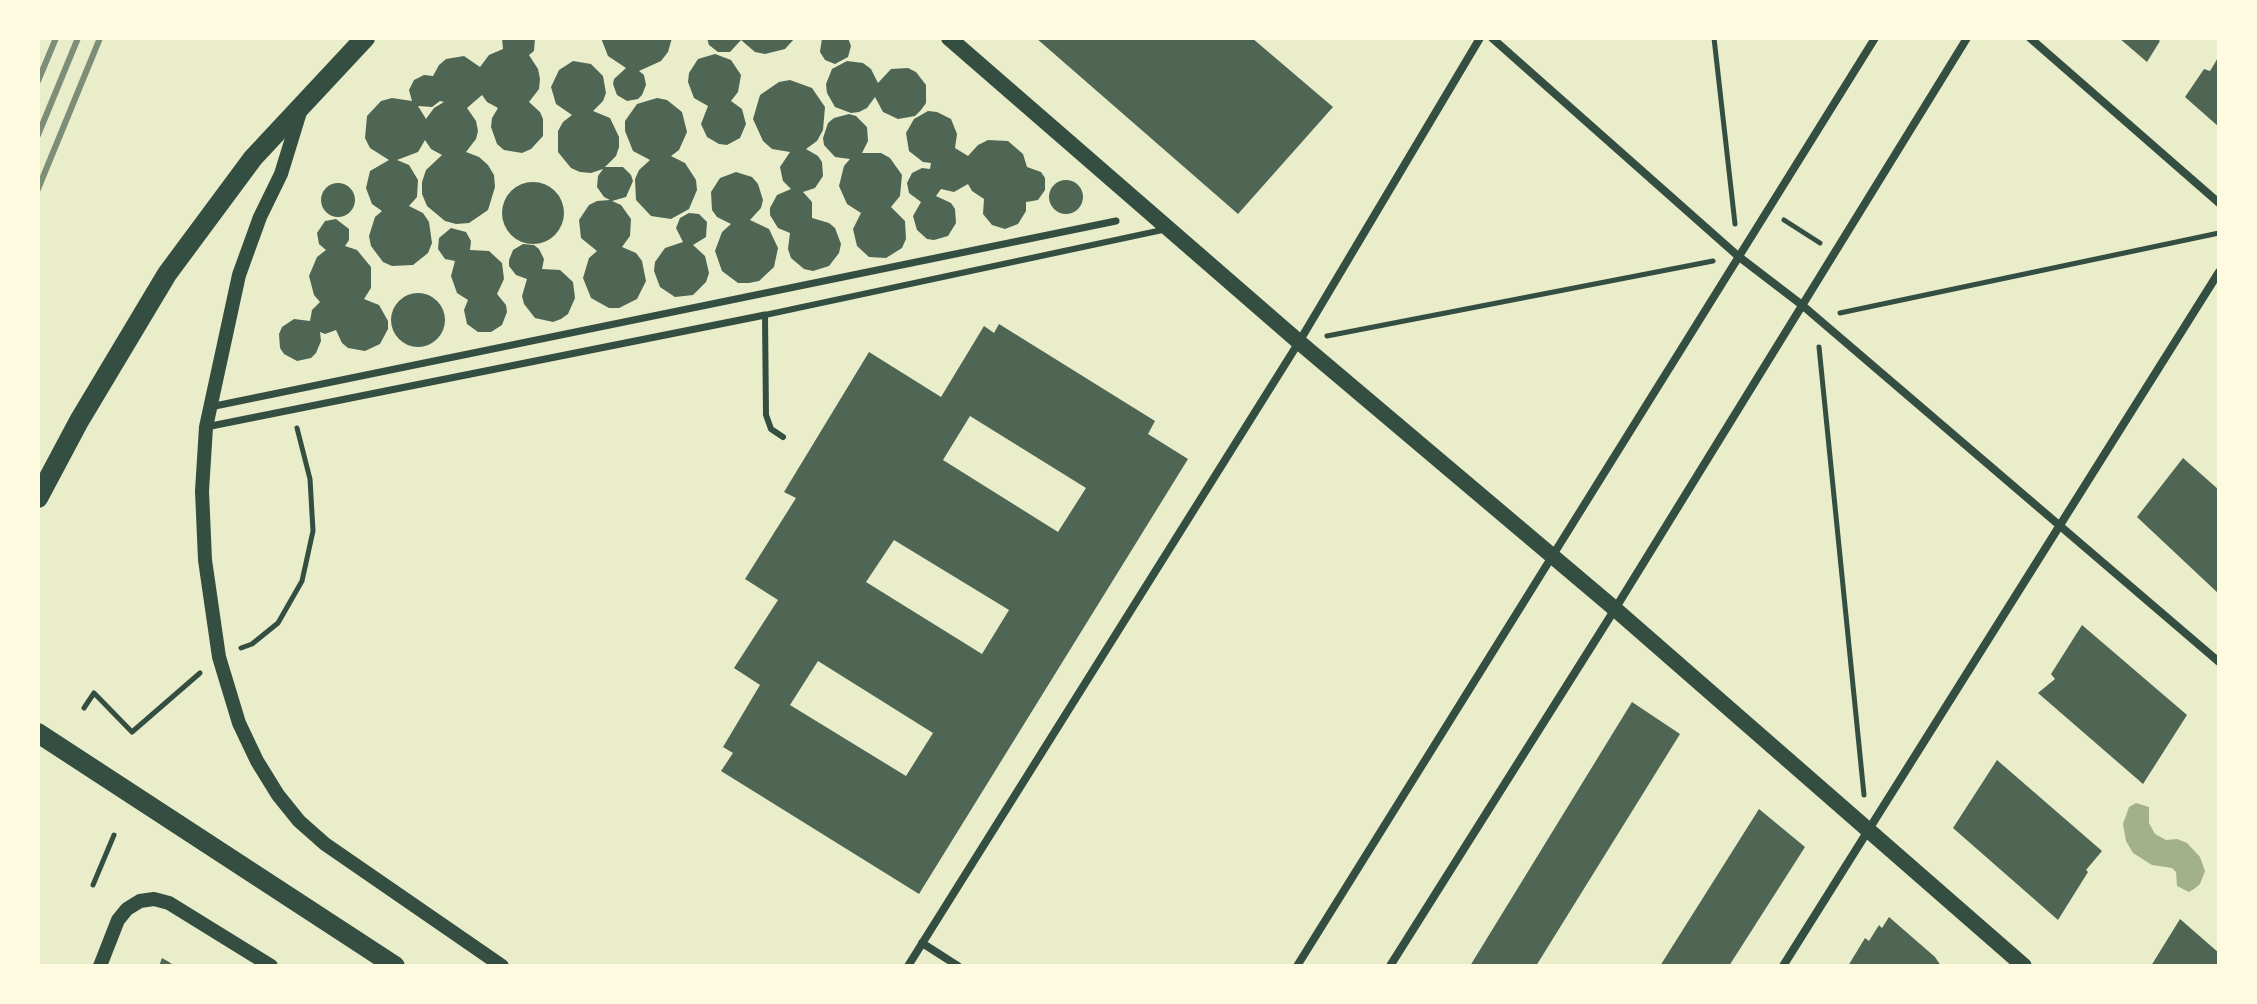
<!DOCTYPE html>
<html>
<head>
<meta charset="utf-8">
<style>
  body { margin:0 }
  #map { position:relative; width:2257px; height:1004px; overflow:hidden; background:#e9edc9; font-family:"Titillium Web",sans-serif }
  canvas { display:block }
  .frame { position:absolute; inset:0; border:40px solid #fefae0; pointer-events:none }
</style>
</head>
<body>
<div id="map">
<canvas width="2257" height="1004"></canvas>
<div class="frame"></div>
</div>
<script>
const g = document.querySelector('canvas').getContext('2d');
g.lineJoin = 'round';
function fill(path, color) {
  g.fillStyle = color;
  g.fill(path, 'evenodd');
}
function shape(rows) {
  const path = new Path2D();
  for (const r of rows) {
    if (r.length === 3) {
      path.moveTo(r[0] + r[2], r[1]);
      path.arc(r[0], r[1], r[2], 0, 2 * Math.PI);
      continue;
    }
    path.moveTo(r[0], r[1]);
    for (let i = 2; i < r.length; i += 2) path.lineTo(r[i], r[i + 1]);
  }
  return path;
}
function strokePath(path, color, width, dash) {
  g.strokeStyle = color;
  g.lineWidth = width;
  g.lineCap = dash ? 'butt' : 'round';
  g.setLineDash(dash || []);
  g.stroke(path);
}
fill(shape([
  [2136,803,2149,807,2149,823,2155,834,2166,840,2177,839,2187,843,2200,857,2205,871,2200,884,2194,889,2189,892,2177,886,2176,872,2172,868,2152,865,2133,853,2126,841,2123,824,2129,807]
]), '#a3b18a');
fill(shape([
  [502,38,535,38,534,51,529,55,538,69,540,79,539,89,529,102,540,112,543,119,543,136,531,149,522,153,504,150,497,144,491,127,492,118,498,108,487,102,482,95,467,108,476,121,478,131,476,139,466,152,479,157,488,165,494,175,495,187,488,210,469,223,456,224,445,221,427,206,422,194,422,182,426,170,442,155,431,149,425,140,418,152,397,160,409,165,418,180,417,197,409,206,423,213,429,222,432,243,428,253,413,265,392,266,383,262,371,246,369,236,375,217,382,211,372,204,366,188,370,171,389,160,370,148,365,138,367,116,381,101,392,98,412,101,409,90,414,80,424,75,433,76,439,65,446,59,464,56,480,67,489,55,503,49],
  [440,101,444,102,434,108,426,119,418,106,432,107],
  [601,38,672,38,668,52,661,61,639,71,644,75,646,85,642,95,638,99,627,101,617,95,613,84,614,79,626,68,608,56],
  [707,38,795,38,785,49,765,54,755,52,741,40,730,52,718,52,709,45],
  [822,38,848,38,851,46,848,57,835,64,825,60,820,52],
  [1036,38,1252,38,1333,107,1238,214],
  [2119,38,2156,38,2160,41,2147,62],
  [715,54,731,60,741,75,738,92,731,101,742,109,746,124,740,138,727,145,719,144,707,137,701,124,708,106,694,98,688,82,689,73,698,59],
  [2219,56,2219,127,2185,97,2204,69,2210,71],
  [573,61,591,64,603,76,606,93,603,101,593,111,610,118,619,137,619,147,616,156,605,167,623,167,631,175,633,181,626,197,612,201,621,205,631,219,630,236,622,247,636,253,642,261,646,281,637,299,619,308,609,308,591,298,583,278,589,258,597,251,581,238,579,220,589,205,597,201,610,200,604,197,597,187,598,176,603,169,591,173,580,172,571,168,558,152,558,131,563,122,572,115,556,104,551,87,559,70],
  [847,61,863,63,871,69,878,83,891,69,908,68,916,72,926,85,926,103,921,110,915,116,898,119,883,112,875,97,867,108,859,112,851,113,835,107,827,93,826,84,832,69],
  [790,80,812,88,825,107,823,130,817,141,806,149,818,156,822,162,823,176,815,188,803,192,812,202,812,218,829,223,835,228,841,244,839,253,829,266,813,271,804,269,791,258,788,249,790,233,778,228,770,215,770,208,777,195,791,189,783,181,780,167,790,152,772,149,763,141,753,119,760,95,779,82],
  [657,98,667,100,682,112,687,132,679,150,671,156,685,163,696,180,697,190,689,209,671,219,651,216,636,200,635,179,639,170,650,160,633,151,625,131,625,121,637,104],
  [928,111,937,112,951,119,957,134,955,148,968,156,978,145,988,140,1008,141,1023,154,1027,167,1041,172,1045,178,1045,190,1038,200,1026,202,1026,211,1018,224,1005,229,992,225,983,214,984,199,972,191,968,184,954,192,941,189,936,196,951,203,955,209,956,223,948,236,934,240,927,239,917,230,913,216,921,202,909,193,907,183,912,173,922,168,930,169,931,163,923,162,909,151,906,133,914,119],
  [849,114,856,116,867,127,868,141,862,153,881,153,890,158,902,175,900,196,891,207,905,221,906,239,902,248,886,258,869,257,857,246,853,229,861,213,847,204,839,186,844,166,850,159,835,157,824,145,823,138,828,123,834,118],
  [736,172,752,177,758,184,763,200,761,208,750,220,769,229,778,248,774,267,759,281,749,283,738,283,722,271,715,251,722,232,731,224,717,217,712,210,711,192,720,178],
  [1066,197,17],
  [533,213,31],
  [338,200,17],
  [689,213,699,214,707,222,706,237,693,245,705,256,709,273,706,282,693,295,675,297,660,287,654,271,655,262,665,248,683,242,676,228,680,218],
  [336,219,349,229,349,240,345,246,357,250,371,267,371,288,364,299,379,305,388,321,388,329,380,344,365,351,348,348,342,343,336,330,325,334,320,332,321,341,316,353,311,358,297,361,284,354,280,348,279,334,282,327,294,319,310,321,312,310,320,302,314,295,309,276,317,257,326,250,319,244,317,233,325,221],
  [451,228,466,232,471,241,470,250,489,251,502,263,504,279,497,294,506,305,507,312,502,325,491,332,478,332,467,324,464,310,468,300,457,293,451,276,455,261,445,259,438,249,439,238],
  [523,244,534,245,539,249,544,259,542,269,560,270,573,282,575,298,568,314,561,319,553,322,535,318,524,304,522,296,527,279,516,275,509,266,509,260,513,250],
  [418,320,27],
  [999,324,1155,421,1148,434,1188,459,919,894,721,771,733,753,723,747,760,685,734,668,778,600,745,579,796,498,784,492,869,352,941,397,984,326,994,333],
  [970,416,1086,488,1058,532,943,460],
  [894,540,1009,610,982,654,866,582],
  [818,661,933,733,906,776,790,705],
  [2183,458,2219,490,2219,594,2137,517],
  [2082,625,2187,715,2143,784,2038,693,2055,679,2051,674],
  [1632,702,1680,734,1536,966,1470,966],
  [1997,760,2102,851,2086,870,2088,872,2058,920,1953,828],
  [1759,809,1805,847,1729,966,1660,966],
  [1889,917,1935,957,1941,966,1848,966,1865,938,1869,941,1879,925,1882,928],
  [2180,919,2219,953,2219,966,2151,966],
  [162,958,169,962,175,966,159,966]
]), '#4f6655');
strokePath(shape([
  [1714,38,1735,224],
  [1784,220,1820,243],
  [1840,313,2219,233],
  [1327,336,1713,261],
  [1819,347,1864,795],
  [241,648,252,644,278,623,302,581,313,531,310,479,297,428],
  [84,708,94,693,132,732,200,673],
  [93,885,114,835]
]), '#344e41', 5);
strokePath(shape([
  [783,437,771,429,766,415,765,315,1167,229]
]), '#344e41', 6);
strokePath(shape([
  [210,407,1116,221],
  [206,427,765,315]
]), '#344e41', 7);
strokePath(shape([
  [1492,38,1738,256,1802,305,2219,662],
  [2030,38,2219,203],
  [922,943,958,966],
  [908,966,1299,342,1480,38],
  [1297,966,1875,38],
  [1390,966,1615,609,1967,38],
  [1783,966,2219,272]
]), '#344e41', 8);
strokePath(shape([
  [301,109,281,174,260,217,239,275,206,427,202,491,205,560,219,657,239,723,257,761,278,795,299,821,325,844,502,966],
  [100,966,118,920,127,909,140,901,154,899,169,903,271,966]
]), '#344e41', 14);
strokePath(shape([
  [949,38,1299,342,1615,609,2024,966]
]), '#344e41', 16);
strokePath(shape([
  [38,498,79,421,167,274,253,158,365,38],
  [38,733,395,966]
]), '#344e41', 20);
strokePath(shape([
  [38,81,56,38],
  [38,135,78,38],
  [38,189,100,38]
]), '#7c8e77', 6);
</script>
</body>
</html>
